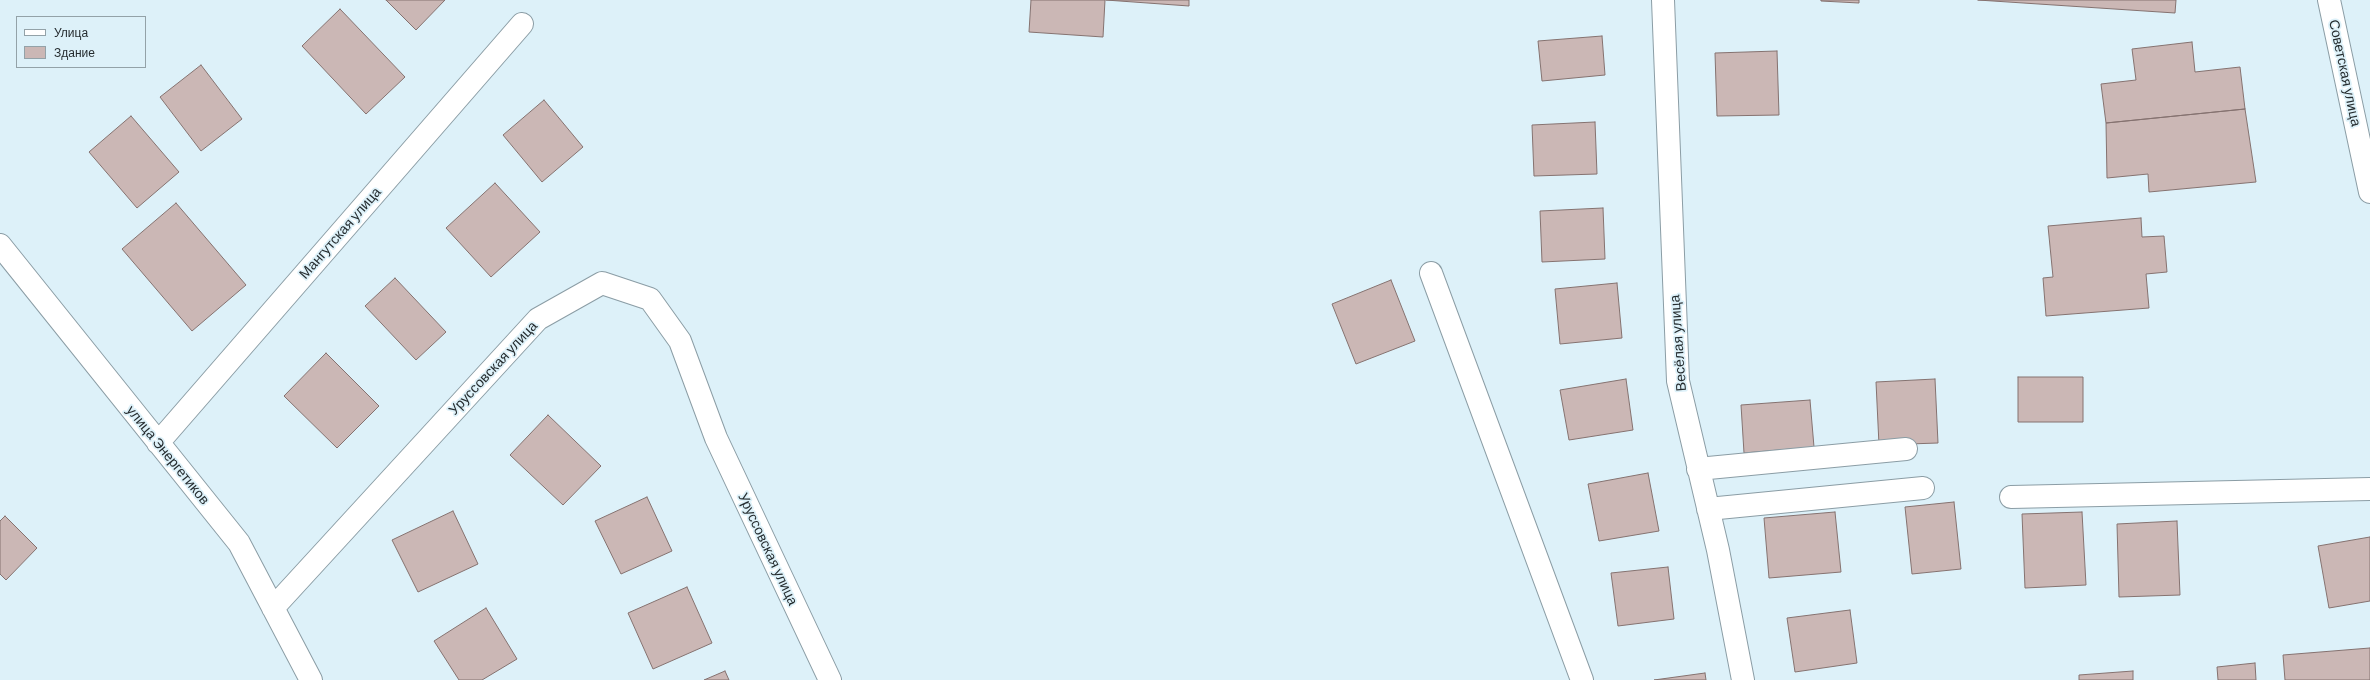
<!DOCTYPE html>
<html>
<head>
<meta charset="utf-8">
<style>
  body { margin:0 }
  #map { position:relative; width:2370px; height:680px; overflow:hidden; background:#ddf1f9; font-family:Barlow,sans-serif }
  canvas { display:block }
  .legend { position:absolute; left:16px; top:16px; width:130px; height:52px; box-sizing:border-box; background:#ddf1f9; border:1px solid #93a2a8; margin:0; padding:5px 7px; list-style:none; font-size:12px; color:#252c2f }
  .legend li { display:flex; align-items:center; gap:8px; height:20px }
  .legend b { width:20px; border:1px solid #93a2a8 }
</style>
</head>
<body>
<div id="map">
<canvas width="2370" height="680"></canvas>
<ul class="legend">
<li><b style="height:5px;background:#fff"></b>Улица</li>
<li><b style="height:11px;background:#cbb7b5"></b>Здание</li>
</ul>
</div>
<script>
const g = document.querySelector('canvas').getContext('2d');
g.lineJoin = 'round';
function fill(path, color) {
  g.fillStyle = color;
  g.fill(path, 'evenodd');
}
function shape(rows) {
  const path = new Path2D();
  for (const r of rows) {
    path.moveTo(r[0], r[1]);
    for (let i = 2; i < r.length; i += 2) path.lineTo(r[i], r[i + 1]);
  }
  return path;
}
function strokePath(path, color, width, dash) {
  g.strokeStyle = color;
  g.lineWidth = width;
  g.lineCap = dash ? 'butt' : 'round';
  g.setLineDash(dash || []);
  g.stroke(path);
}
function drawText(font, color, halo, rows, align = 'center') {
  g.font = font + ' Barlow,sans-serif';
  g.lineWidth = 3.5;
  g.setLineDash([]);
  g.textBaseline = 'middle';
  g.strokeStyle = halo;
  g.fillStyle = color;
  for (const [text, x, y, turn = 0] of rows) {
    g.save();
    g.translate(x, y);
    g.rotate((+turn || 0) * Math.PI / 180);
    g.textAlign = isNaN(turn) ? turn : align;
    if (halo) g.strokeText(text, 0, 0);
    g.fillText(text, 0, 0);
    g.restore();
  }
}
const building = shape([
  [386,0,445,0,416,30,386,0],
  [1031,0,1105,0,1103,37,1029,32,1031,0],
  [1106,0,1189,0,1189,6,1106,0],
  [1821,0,1859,0,1859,3,1821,1,1821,0],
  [1978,0,2176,0,2175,13,1978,0],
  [340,9,405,77,366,114,302,46,340,9],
  [1602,36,1605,75,1542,81,1538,41,1602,36],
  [2192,42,2195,72,2240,67,2245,109,2106,123,2101,84,2136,80,2132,49,2192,42],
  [1777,51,1779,115,1717,116,1715,53,1777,51],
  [201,65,242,119,201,151,160,97,201,65],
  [544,100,583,147,542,182,503,135,544,100],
  [2245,109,2256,182,2149,192,2148,174,2107,178,2106,123,2245,109],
  [131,116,179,172,137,208,89,152,131,116],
  [1595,122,1597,174,1534,176,1532,125,1595,122],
  [495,183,540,232,491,277,446,228,495,183],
  [176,203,246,285,192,331,122,249,176,203],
  [1603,208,1605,259,1542,262,1540,211,1603,208],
  [2141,218,2142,237,2164,236,2167,272,2146,274,2149,308,2046,316,2043,278,2053,277,2048,226,2141,218],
  [395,278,446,332,416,360,365,306,395,278],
  [1391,280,1415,341,1356,364,1332,304,1391,280],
  [1617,283,1622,338,1560,344,1555,289,1617,283],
  [326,353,379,406,337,448,284,396,326,353],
  [2018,377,2083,377,2083,422,2018,422,2018,377],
  [1626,379,1633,430,1569,440,1560,390,1626,379],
  [1935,379,1938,443,1879,445,1876,382,1935,379],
  [1810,400,1814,447,1744,453,1741,405,1810,400],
  [548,415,601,466,563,505,510,455,548,415],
  [1648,473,1659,531,1599,541,1588,484,1648,473],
  [647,497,672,551,621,574,595,521,647,497],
  [1954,502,1961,569,1912,574,1905,507,1954,502],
  [453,511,478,564,418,592,392,540,453,511],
  [1835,512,1841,572,1769,578,1764,518,1835,512],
  [2082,512,2086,585,2025,588,2022,514,2082,512],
  [5,516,37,548,6,580,0,574,0,521,5,516],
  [2177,521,2180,595,2119,597,2117,524,2177,521],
  [2370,537,2370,601,2329,608,2318,546,2370,537],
  [1668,567,1674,619,1618,626,1611,573,1668,567],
  [687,587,712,643,653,669,628,613,687,587],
  [486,608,517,659,482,680,459,680,434,641,486,608],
  [1850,610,1857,663,1795,672,1787,618,1850,610],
  [2370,648,2370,680,2285,680,2283,655,2370,648],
  [2255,663,2256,680,2218,680,2217,667,2255,663],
  [725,671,729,680,704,680,725,671],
  [2133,671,2133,680,2079,680,2079,675,2133,671],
  [1705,673,1706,680,1654,680,1705,673]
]);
fill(building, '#cbb7b5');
strokePath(building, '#857270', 1);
const minor = shape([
  [1663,0,1678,381,1718,550,1743,680],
  [2329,0,2370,192],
  [0,245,239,543,311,680],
  [1431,273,1582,680],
  [158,443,522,24],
  [1698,469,1906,449],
  [2011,497,2370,489],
  [1708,509,1923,488],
  [273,608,538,319,602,283,650,299,680,341,716,438,830,680]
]);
strokePath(minor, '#8b9da5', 24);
strokePath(minor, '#fff', 22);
drawText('14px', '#252c2f', '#ddf1f9', [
  ["Советская улица",2345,73,78],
  ["Мангутская улица",340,233,-49],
  ["Весёлая улица",1678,343,-94],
  ["Уруссовская улица",493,368,-47],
  ["улица Энергетиков",168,455,51],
  ["Уруссовская улица",768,549,65]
]);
</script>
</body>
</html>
